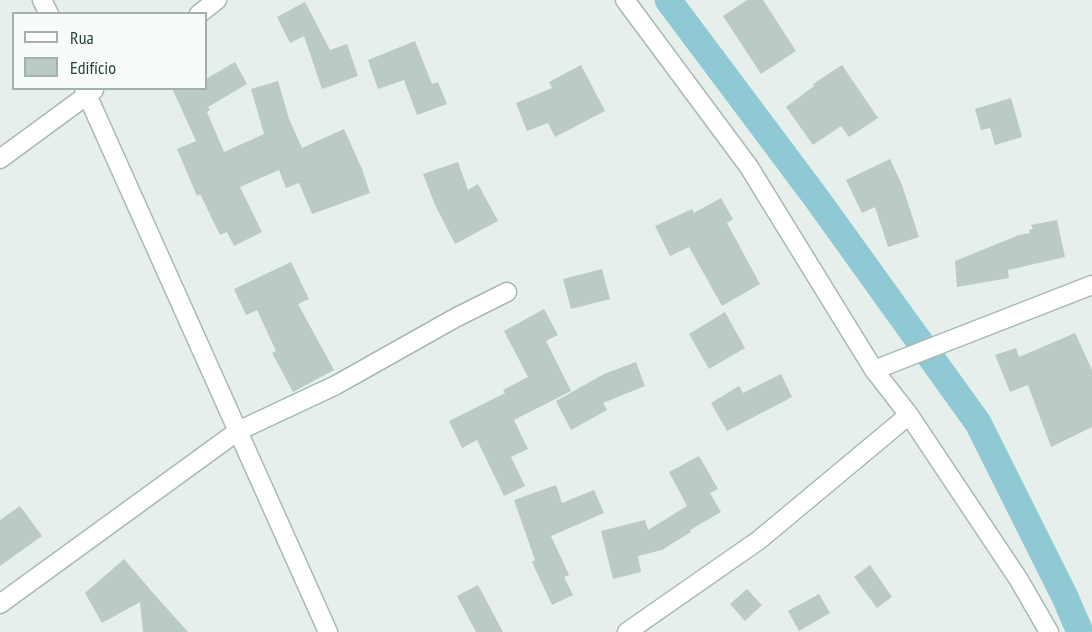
<!DOCTYPE html>
<html>
<head>
<meta charset="utf-8">
<style>
  body { margin:0 }
  #map { position:relative; width:1092px; height:632px; overflow:hidden; background:#e6efeb; font-family:"PT Sans Narrow",sans-serif }
  canvas { display:block }
  .legend { position:absolute; left:12px; top:12px; width:195px; height:78px; box-sizing:border-box; background:#f7fbf9; border:2px solid #a3b1ad; margin:0; padding:8px 10px; list-style:none; font-size:18px; color:#24423a }
  .legend li { display:flex; align-items:center; gap:12px; height:30px }
  .legend b { width:30px; border:2px solid #a3b1ad }
</style>
</head>
<body>
<div id="map">
<canvas width="1092" height="632"></canvas>
<ul class="legend">
<li><b style="height:8px;background:#fff"></b>Rua</li>
<li><b style="height:16px;background:#bbcac4"></b>Edifício</li>
</ul>
</div>
<script>
const g = document.querySelector('canvas').getContext('2d');
g.lineJoin = 'round';
function shape(rows) {
  const path = new Path2D();
  for (const r of rows) {
    path.moveTo(r[0], r[1]);
    for (let i = 2; i < r.length; i += 2) path.lineTo(r[i], r[i + 1]);
  }
  return path;
}
function strokePath(path, color, width, dash) {
  g.strokeStyle = color;
  g.lineWidth = width;
  g.lineCap = dash ? 'butt' : 'round';
  g.setLineDash(dash || []);
  g.stroke(path);
}
function fill(path, color) {
  g.fillStyle = color;
  g.fill(path, 'evenodd');
}
strokePath(shape([
  [668,0,817,199,978,423,1065,597,1080,632]
]), '#8ec9d4', 27);
fill(shape([
  [747,0,763,0,796,51,761,74,723,16],
  [305,2,330,50,347,44,358,76,322,89,304,36,290,43,277,17],
  [415,41,432,84,438,82,447,104,417,115,404,80,378,89,368,60],
  [235,62,247,84,208,107,210,110,207,112,224,152,264,134,251,89,278,81,289,119,302,148,344,129,362,169,370,193,312,214,299,183,286,188,279,170,240,187,262,232,234,246,227,232,220,235,200,194,197,196,177,149,196,141,172,88,206,88,206,79],
  [581,65,605,111,555,137,548,123,527,131,516,103,552,88,549,82],
  [842,65,878,118,849,137,841,126,813,145,786,107,814,86,813,84],
  [1011,98,1022,137,995,145,990,128,981,130,975,109],
  [890,159,902,185,919,237,888,247,875,207,862,213,846,180],
  [458,162,468,190,478,184,498,221,455,244,435,205,423,174],
  [721,198,733,219,727,223,760,284,722,306,689,247,670,256,655,226,692,209,694,213],
  [1057,220,1065,257,1008,270,1009,278,957,287,955,261,1019,235,1030,233,1029,230,1033,229,1031,225],
  [291,262,309,299,298,304,334,370,293,392,272,353,276,351,257,310,246,315,234,289],
  [602,269,610,299,571,309,563,279],
  [544,309,558,335,546,341,571,391,514,420,528,449,511,457,525,486,504,496,477,440,462,448,449,421,505,393,503,390,528,377,504,331],
  [725,312,745,348,709,369,689,334],
  [1075,333,1092,370,1092,427,1051,447,1028,385,1010,392,995,355,1016,348,1019,357],
  [636,362,645,386,603,403,607,410,571,430,556,401,604,374],
  [781,374,792,397,727,431,711,403,739,386,743,393],
  [699,456,718,489,710,493,721,512,690,530,691,532,662,550,638,556,641,572,613,579,601,531,645,520,648,530,687,506,669,472],
  [556,485,562,503,594,490,604,513,551,536,569,575,564,577,573,595,552,605,532,562,535,560,514,500],
  [20,506,42,536,0,566,0,520],
  [124,559,154,594,188,632,143,632,140,602,102,623,85,593],
  [870,565,892,597,877,608,854,577],
  [478,585,503,632,476,632,457,596],
  [747,589,762,605,745,621,730,604],
  [819,594,830,613,799,631,788,611]
]), '#bbcac4');
const street = shape([
  [42,0,49,14],
  [625,0,749,167,874,370,909,415,759,540,627,632],
  [199,14,217,0],
  [84,88,328,632],
  [0,159,94,90],
  [874,370,1092,285],
  [909,415,1019,580,1049,632],
  [0,604,238,431,336,385,455,318,507,292]
]);
strokePath(street, '#a8b8b2', 21);
strokePath(street, '#fff', 18);
</script>
</body>
</html>
